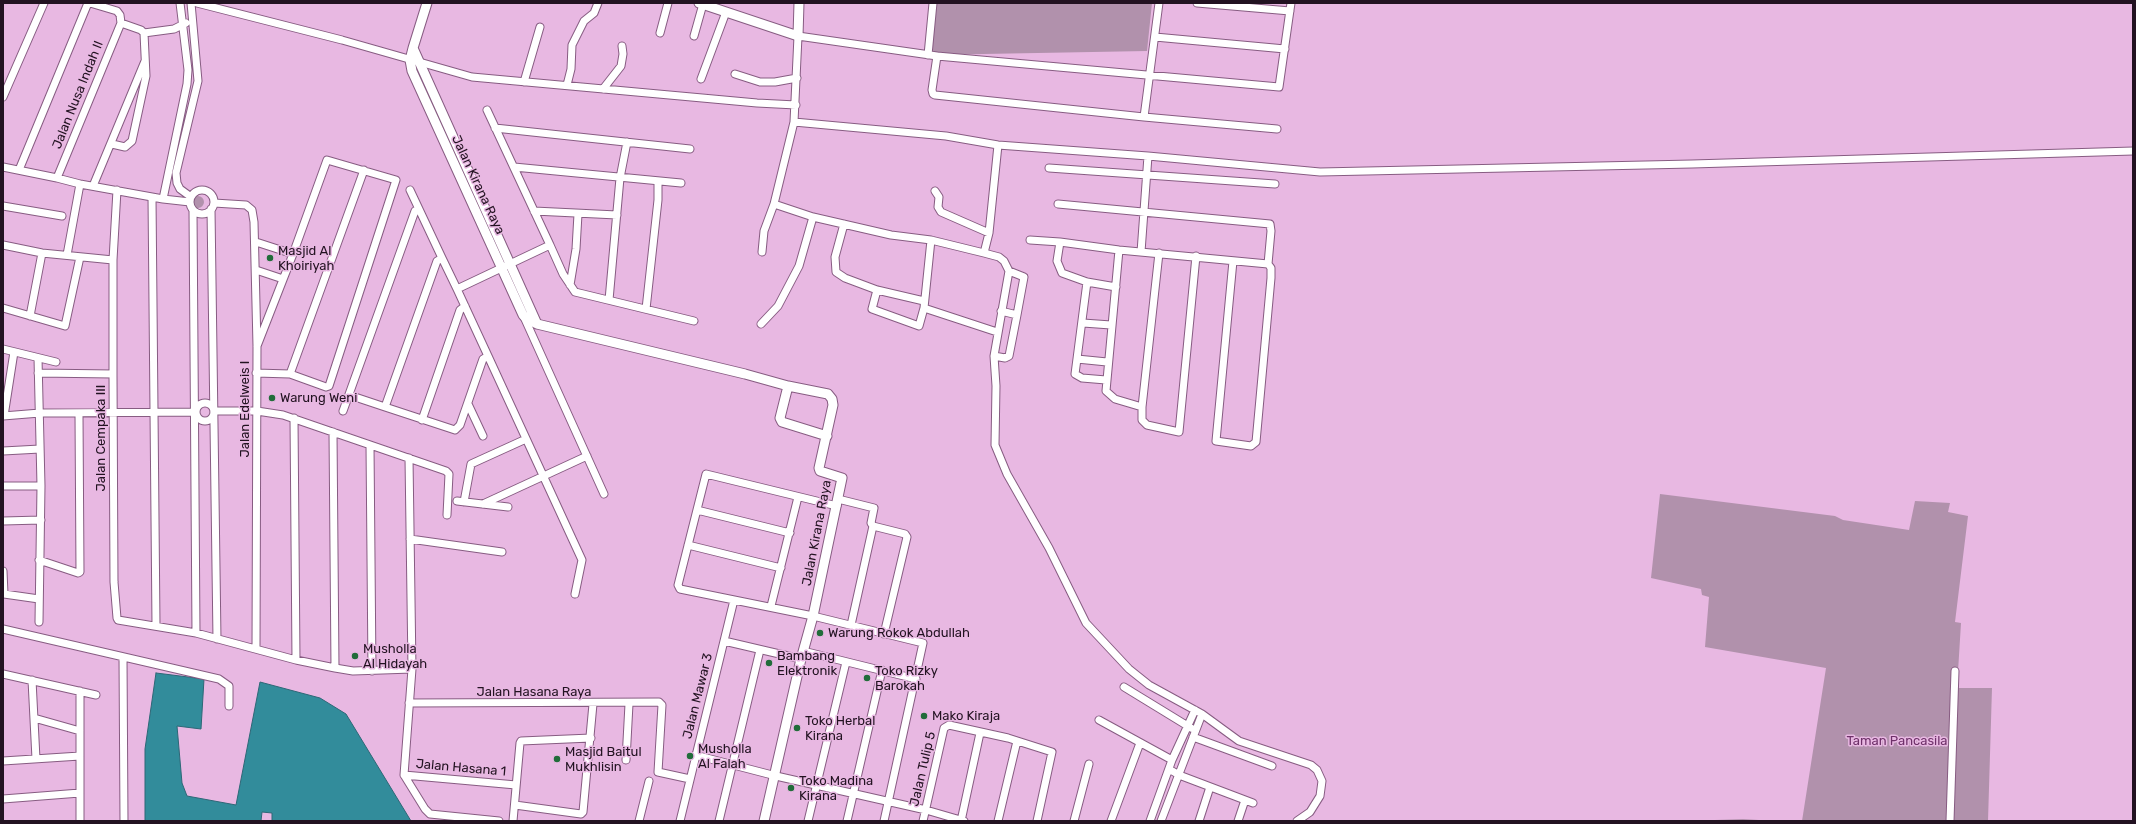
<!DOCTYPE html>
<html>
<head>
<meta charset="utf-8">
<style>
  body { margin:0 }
  #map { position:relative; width:2136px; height:824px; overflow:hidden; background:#e8b8e2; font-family:Rubik,sans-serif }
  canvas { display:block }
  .frame { position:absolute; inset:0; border:4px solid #221221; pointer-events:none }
</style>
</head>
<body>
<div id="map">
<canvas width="2136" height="824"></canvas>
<div class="frame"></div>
</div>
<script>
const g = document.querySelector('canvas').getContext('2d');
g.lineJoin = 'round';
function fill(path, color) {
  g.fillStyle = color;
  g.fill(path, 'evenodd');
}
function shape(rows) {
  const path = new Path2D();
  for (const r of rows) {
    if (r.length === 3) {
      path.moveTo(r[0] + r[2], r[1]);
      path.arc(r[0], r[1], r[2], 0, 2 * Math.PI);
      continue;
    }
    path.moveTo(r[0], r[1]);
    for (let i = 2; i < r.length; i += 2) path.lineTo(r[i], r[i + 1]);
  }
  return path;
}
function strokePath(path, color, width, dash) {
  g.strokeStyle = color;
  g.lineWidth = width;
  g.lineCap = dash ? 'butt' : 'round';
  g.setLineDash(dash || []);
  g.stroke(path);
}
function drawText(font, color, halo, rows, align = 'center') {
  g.font = font + ' Rubik,sans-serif';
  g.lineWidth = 3;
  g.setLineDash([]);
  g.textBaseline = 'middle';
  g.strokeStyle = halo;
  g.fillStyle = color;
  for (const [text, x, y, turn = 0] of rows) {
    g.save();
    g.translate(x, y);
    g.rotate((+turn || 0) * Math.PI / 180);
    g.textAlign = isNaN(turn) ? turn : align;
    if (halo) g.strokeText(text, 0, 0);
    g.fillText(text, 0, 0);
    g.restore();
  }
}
fill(shape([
  [933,3,1152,3,1147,51,928,55],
  [198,202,6],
  [1660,494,1835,516,1843,520,1909,530,1915,501,1950,503,1948,512,1968,516,1955,622,1961,623,1957,688,1992,688,1988,821,1802,821,1826,668,1705,647,1709,597,1702,595,1701,589,1651,578],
  [1743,819,1775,821,1687,821]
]), '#b191ac');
const water = shape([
  [156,673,204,679,201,729,177,726,182,783,187,796,236,805,260,682,320,698,346,714,411,821,272,821,272,813,262,812,261,821,145,821,145,749,156,673]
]);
fill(water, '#328c9b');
strokePath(water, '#2d6776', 1);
const minor = shape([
  [90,3,117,11,120,15,121,23,141,30,144,33,174,29,186,23],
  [191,3,198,81,176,173,177,183,180,189,191,197],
  [197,3,342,40,472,77,757,103,796,105],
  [1197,3,1290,11],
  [1291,3,1279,87,937,56,798,36,794,122,774,204,813,217,891,235,931,240,984,253,999,257,1004,261,1009,271,994,356,996,386,995,445,1007,474,1049,548,1086,623,1129,669,1149,685,1202,714,1239,741,1311,765,1317,770,1322,781,1320,796,1310,812,1297,821],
  [660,33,668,3],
  [694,36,703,4],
  [1155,37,1285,49],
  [928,55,933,3],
  [937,56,932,90,933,94,935,95,1144,117,1277,129],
  [735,74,760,82,775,82,797,78],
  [701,79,726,12],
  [524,82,540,27],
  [567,85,571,69,572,45,584,21,594,13,598,3],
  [603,89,621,66,623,54,622,46],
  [3,97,44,3],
  [487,110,550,245],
  [1144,117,1159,3],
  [794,122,946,136,998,145,1148,156,1320,172,1692,164,2133,151],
  [495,128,690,149],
  [112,144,125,147,132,141,146,76,144,33],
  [3,167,57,178,80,184,163,199,190,202],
  [514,167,681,183],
  [1049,168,1275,184],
  [19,170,88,3],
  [57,178,121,23],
  [93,186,145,61],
  [202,202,12],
  [117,190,113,260,113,374,114,582,117,618,118,620,196,633,296,660,335,668,353,671,412,669],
  [410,190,442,258,457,289,488,356,483,359,460,425,455,430,385,407,437,261,442,258],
  [935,191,939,197,938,207,941,212,989,233],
  [152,197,156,625],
  [163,199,187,84,188,70,180,3],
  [214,203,246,205,252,210,254,222,257,346,256,649],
  [1058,204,1270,224,1271,231,1268,264,1271,268,1271,278,1256,442,1251,446,1216,441,1233,261],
  [3,206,62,216],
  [211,209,217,639],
  [193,210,196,633],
  [534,211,617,215],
  [844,224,835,257,836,272,845,278,877,290,924,301],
  [1030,240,1060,242],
  [256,242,293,254],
  [3,245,42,253,113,260],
  [1119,250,1106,391,1115,399,1142,407,1142,420,1147,425,1179,432,1196,256],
  [762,252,764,231,774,204],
  [1141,252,1148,156],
  [984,253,989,233,998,145],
  [67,255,80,184],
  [256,270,283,279],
  [1087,282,1075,374,1082,378,1106,380],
  [570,285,576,249,578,214],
  [1116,287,1087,282,1062,273,1057,261,1060,242,1119,250,1268,264],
  [457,289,550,245,563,274,575,292,694,321],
  [877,290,872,309,919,326,924,308,931,240],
  [609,300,620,178,627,142],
  [3,308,65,326,80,257],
  [924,308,997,332],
  [646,309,658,200,658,182],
  [1001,311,1017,315],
  [30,316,42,253],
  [524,317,604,494],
  [1083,323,1111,325],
  [761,324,778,306,799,266,813,217],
  [3,349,56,362],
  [488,356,582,560,575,594],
  [994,356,1005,358,1009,356,1017,315,1024,277,1009,271],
  [38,358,41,486,39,622],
  [1077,359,1107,362],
  [38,373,113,374],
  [256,373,290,374,326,387,329,386,396,180,327,160,293,254,257,346],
  [290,374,364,170],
  [349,395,385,407],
  [205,412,9],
  [468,404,483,436],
  [1142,407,1159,253],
  [214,411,257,411,283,415,446,471,449,474,447,515],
  [343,411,415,211,419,209],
  [3,416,40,413,195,412],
  [4,416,14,352],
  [294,418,296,660],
  [422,420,460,310,465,306],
  [333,432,335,668],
  [370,445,372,671],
  [3,451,40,449],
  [409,458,412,669,404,775,425,809,430,814,499,821],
  [3,486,41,486],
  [838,499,874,508,871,523,873,526,905,534,907,537,884,634],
  [457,501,508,507],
  [464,502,471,464,526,439],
  [483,504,587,456],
  [837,506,706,474,678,585,680,589,813,616,923,643,884,821],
  [697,510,790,533],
  [3,521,41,520],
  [410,539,502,552],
  [688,545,781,568],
  [39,560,78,573,80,572,79,414],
  [3,571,4,594,39,599],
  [771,606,798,497],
  [851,625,873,526],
  [3,629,219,679,229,686,229,706],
  [724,641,801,659],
  [803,651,916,679],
  [123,657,124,821],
  [3,674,96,695],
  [32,680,36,759],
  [1124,687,1191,728],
  [80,691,80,821],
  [409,703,659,702,662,705,658,772,690,779],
  [34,718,80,731],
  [1099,720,1172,760],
  [1193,737,1272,766],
  [695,755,776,776,926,810,964,821],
  [626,760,629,704],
  [3,761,80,756],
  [1169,769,1179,775,1253,803],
  [404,775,516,785],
  [3,799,80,793],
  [515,805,581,814,583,812,593,704],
  [513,821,520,743,521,741,591,738],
  [639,821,649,781],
  [680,821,734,600],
  [719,821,760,650],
  [808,821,846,662],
  [847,821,882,670],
  [923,821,944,728,949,725,1008,738,1052,752,1037,821],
  [961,821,980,733],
  [998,821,1017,741],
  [1074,821,1089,764],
  [1111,821,1140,743],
  [1150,821,1172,760,1195,710],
  [1161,821,1202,714],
  [1199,821,1210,787],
  [1238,821,1245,800],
  [1950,821,1955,671]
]);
const tertiary = shape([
  [427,3,413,48,410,60,412,71,523,315,527,319,537,324,745,374,788,386,828,394,832,399,833,405,819,468,820,471,842,478,813,616,801,659,764,821],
  [699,3,798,36,799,3],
  [413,48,537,324],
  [788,386,780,418,782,422,827,436]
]);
strokePath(minor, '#875c82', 9);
strokePath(tertiary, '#875c82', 11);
strokePath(minor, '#fff', 7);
strokePath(tertiary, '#fff', 9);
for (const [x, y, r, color] of [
  [270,258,4,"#216c3a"],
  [272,398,4,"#216c3a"],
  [820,633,4,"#216c3a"],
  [355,656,4,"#216c3a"],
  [769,663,4,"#216c3a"],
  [867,678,4,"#216c3a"],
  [924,716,4,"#216c3a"],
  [797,728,4,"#216c3a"],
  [690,756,4,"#216c3a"],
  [557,759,4,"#216c3a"],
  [791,788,4,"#216c3a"]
]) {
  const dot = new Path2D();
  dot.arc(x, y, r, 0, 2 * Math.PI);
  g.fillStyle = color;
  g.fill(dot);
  strokePath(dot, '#e8b8e2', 1.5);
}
drawText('13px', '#221221', '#e8b8e2', [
  ["Jalan Nusa Indah II",78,95,-68],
  ["Jalan Kirana Raya",478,185,65],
  ["Jalan Edelweis I",245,409,-90],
  ["Jalan Cempaka III",101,438,-90],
  ["Jalan Kirana Raya",817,533,-79],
  ["Jalan Hasana Raya",534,692],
  ["Jalan Mawar 3",698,696,-76],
  ["Jalan Hasana 1",461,768,5],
  ["Jalan Tulip 5",923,769,-77]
]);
drawText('13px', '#221221', '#e8b8e2', [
  ["Masjid Al",278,251],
  ["Khoiriyah",278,266],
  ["Warung Weni",280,398],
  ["Warung Rokok Abdullah",828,633],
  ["Musholla",363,649],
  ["Al Hidayah",363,664],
  ["Bambang",777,656],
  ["Elektronik",777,671],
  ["Toko Rizky",875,671],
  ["Barokah",875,686],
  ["Mako Kiraja",932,716],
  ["Toko Herbal",805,721],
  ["Kirana",805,736],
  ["Musholla",698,749],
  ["Al Falah",698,764],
  ["Masjid Baitul",565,752],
  ["Mukhlisin",565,767],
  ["Toko Madina",799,781],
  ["Kirana",799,796]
], 'left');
drawText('13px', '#6e3069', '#e8b8e2', [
  ["Taman Pancasila",1897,741]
]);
</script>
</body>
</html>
